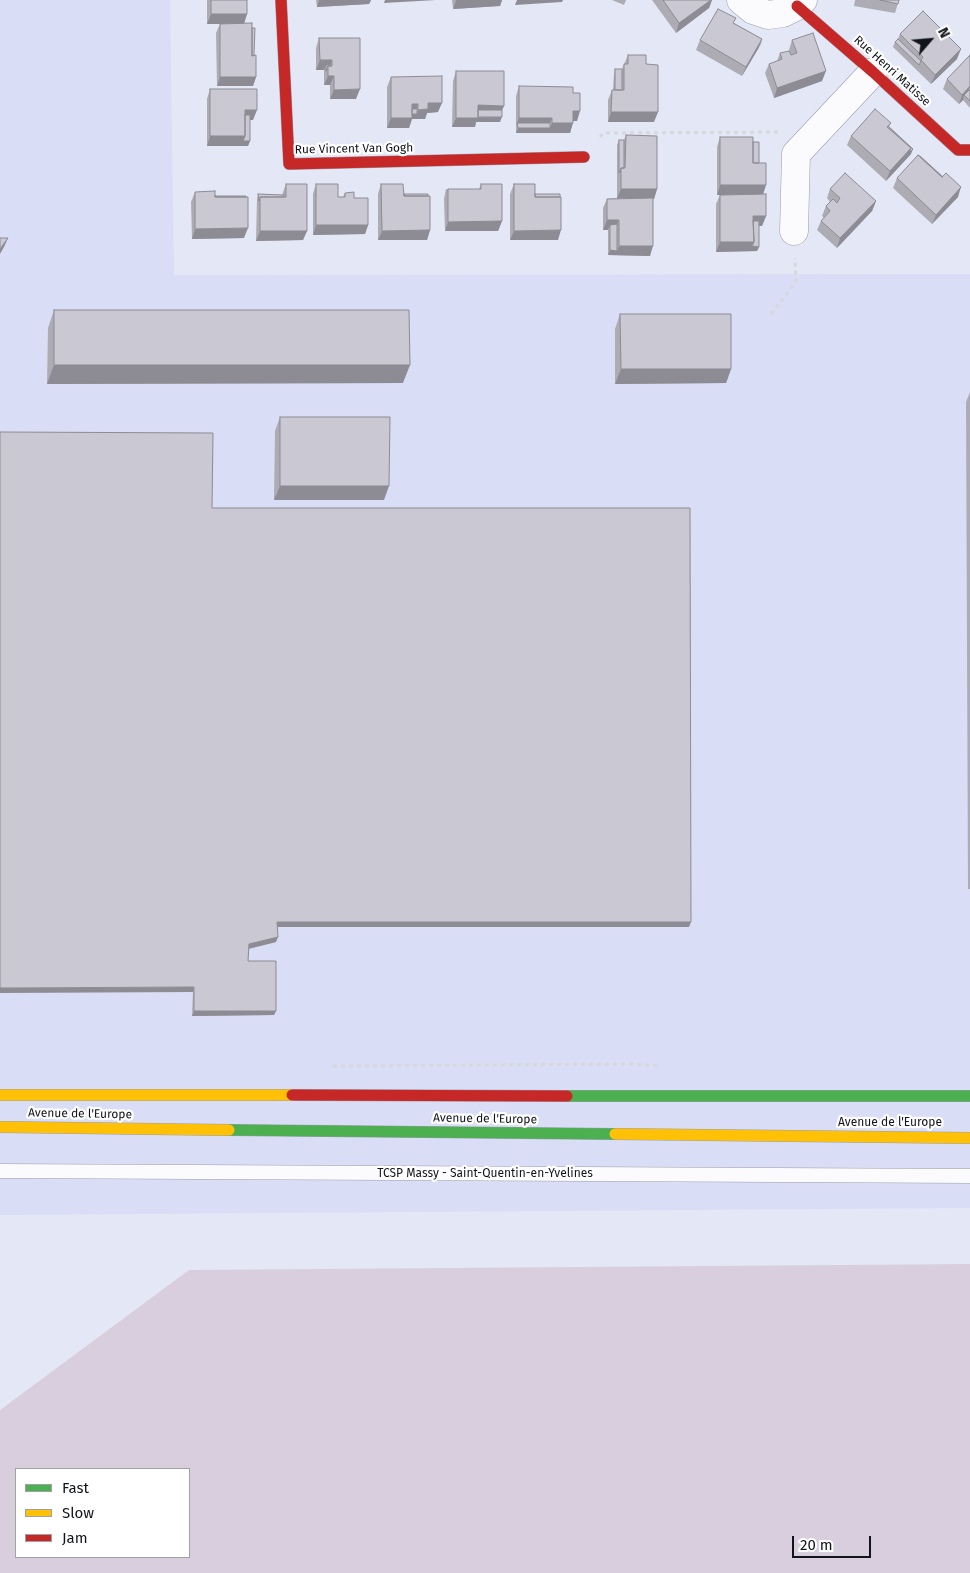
<!DOCTYPE html>
<html>
<head>
<meta charset="utf-8">
<style>
  body { margin:0 }
  #map { position:relative; width:970px; height:1573px; overflow:hidden; background:#e4e7f5; font-family:"Fira Sans",sans-serif }
  canvas { display:block }
  .legend { position:absolute; left:15px; top:1468px; width:175px; height:90px; box-sizing:border-box; background:#fff; border:1px solid #a0a1a4; margin:0; padding:6px 9px; list-style:none; font-size:15px; color:#12141c }
  .legend li { display:flex; align-items:center; gap:10px; height:25px }
  .legend b { width:25px; border:1px solid #a0a1a4 }
  .north { position:absolute; left:905px; top:15px; width:50px; height:50px; -webkit-text-stroke:4px #fff; paint-order:stroke; rotate:63deg; font-size:14px; font-weight:700; line-height:20px; text-align:center; color:#12141c }
  .north::after { content:''; display:block; margin:auto; width:18px; height:22px; background:#12141c; clip-path:polygon(50% 0,100% 100%,50% 72%,0 100%) }
  .scale { position:absolute; left:792px; top:1536px; width:79px; height:22px; box-sizing:border-box; border:2px solid #12141c; border-top:0; padding-left:6px; font-size:15px; line-height:18px; white-space:nowrap; color:#12141c; -webkit-text-stroke:4px #fff; paint-order:stroke }
</style>
</head>
<body>
<div id="map">
<canvas width="970" height="1573"></canvas>
<ul class="legend">
<li><b style="height:6px;background:#4caf50"></b>Fast</li>
<li><b style="height:6px;background:#ffc107"></b>Slow</li>
<li><b style="height:6px;background:#c62828"></b>Jam</li>
</ul>
<div class="north">N</div>
<div class="scale">20 m</div>
</div>
<script>
const g = document.querySelector('canvas').getContext('2d');
g.lineJoin = 'round';
function fill(path, color) {
  g.fillStyle = color;
  g.fill(path, 'evenodd');
}
function shape(rows) {
  const path = new Path2D();
  for (const r of rows) {
    path.moveTo(r[0], r[1]);
    for (let i = 2; i < r.length; i += 2) path.lineTo(r[i], r[i + 1]);
  }
  return path;
}
function strokePath(path, color, width, dash) {
  g.strokeStyle = color;
  g.lineWidth = width;
  g.lineCap = dash ? 'butt' : 'round';
  g.setLineDash(dash || []);
  g.stroke(path);
}
function drawText(font, color, halo, rows, align = 'center') {
  g.font = font + ' "Fira Sans",sans-serif';
  g.lineWidth = 4.5;
  g.setLineDash([]);
  g.textBaseline = 'middle';
  g.strokeStyle = halo;
  g.fillStyle = color;
  for (const [text, x, y, turn = 0] of rows) {
    g.save();
    g.translate(x, y);
    g.rotate((+turn || 0) * Math.PI / 180);
    g.textAlign = isNaN(turn) ? turn : align;
    if (halo) g.strokeText(text, 0, 0);
    g.fillText(text, 0, 0);
    g.restore();
  }
}
fill(shape([
  [0,0,170,0,174,275,970,274,970,1208,0,1215]
]), '#d9def6');
fill(shape([
  [970,1264,970,1573,0,1573,0,1410,189,1270],
  [16,1469,189,1469,189,1557,16,1557]
]), '#d9cedd');
const lane = shape([
  [0,1171,970,1176]
]);
const street = shape([
  [741,0,753,10,768,15,783,13,797,6,803,0],
  [794,231,796,154,873,72]
]);
const fast = shape([
  [567,1096,970,1096],
  [229,1130,615,1134]
]);
const slow = shape([
  [0,1095,292,1095],
  [0,1127,229,1130],
  [615,1134,970,1138]
]);
const jam = shape([
  [281,0,289,164,584,157],
  [797,6,873,72,958,150,970,150],
  [292,1095,567,1096]
]);
strokePath(lane, '#9b9da8', 15);
strokePath(street, '#9b9da8', 29);
strokePath(fast, '#9b9da8', 12);
strokePath(slow, '#9b9da8', 12);
strokePath(jam, '#9b9da8', 12);
strokePath(shape([
  [600,137,603,133,779,132],
  [771,314,796,282,795,258],
  [333,1066,632,1064,659,1066]
]), '#d6d8dc', 3, [4, 4]);
strokePath(lane, '#fbfbfe', 14);
strokePath(street, '#fbfbfe', 28);
strokePath(fast, '#4caf50', 11);
strokePath(slow, '#ffc107', 11);
strokePath(jam, '#c62828', 11);
fill(shape([
  [207,0,247,0,247,14,244,23,254,55,256,77,253,86,217,86,216,33,220,24,207,24],
  [316,0,371,0,369,4,317,7],
  [452,0,502,0,500,6,453,9],
  [612,0,626,0,624,5],
  [652,0,712,0,709,8,676,33],
  [855,0,899,0,895,13,854,6],
  [734,23,762,39,761,44,742,76,696,50,700,40],
  [900,34,957,59,931,84,893,47,895,42,898,39],
  [319,38,356,99,330,99,330,85,324,85,324,70,316,70,316,48],
  [792,40,822,81,774,98,765,73,769,64,777,61,780,53,789,52,789,50],
  [628,55,646,64,654,122,608,122,608,100,612,90,613,90,614,74,615,69,622,69],
  [970,55,970,108,963,100,959,104,943,89,947,79],
  [456,71,502,110,500,122,476,122,475,127,452,127,453,81],
  [391,77,438,112,427,113,425,119,412,119,409,128,387,128,387,87],
  [519,86,573,93,577,121,573,121,570,133,516,133,516,96],
  [210,89,253,120,250,120,250,141,248,146,207,146,207,99],
  [891,123,889,127,911,154,886,181,847,145,851,136],
  [626,135,657,189,654,199,653,199,650,256,608,255,608,230,603,230,603,208,607,199,617,198,617,145,619,140,624,140],
  [720,137,753,142,759,163,766,216,762,226,759,226,759,247,757,251,716,252,716,204,720,195,717,195,717,147],
  [897,178,958,197,932,224,893,188],
  [286,184,307,231,303,240,256,241,257,199,258,194,282,195],
  [316,184,338,197,343,197,345,193,354,198,368,225,365,234,313,235,313,194],
  [381,184,404,194,430,230,427,240,378,240,378,194],
  [481,184,502,221,498,231,445,231,444,199,446,189,479,189],
  [514,184,535,194,560,197,558,240,510,240,510,194],
  [830,189,876,201,872,211,837,248,817,230,821,221,824,218,822,216,826,206,830,202,827,198],
  [195,192,215,196,244,238,192,239,191,202],
  [54,310,403,383,47,384,48,328],
  [620,314,731,369,726,383,615,384,615,329],
  [970,392,970,889,968,889,966,402],
  [280,417,384,500,274,500,275,431],
  [212,508,689,927,277,927,276,942,249,949,248,961,276,1011,274,1015,192,1016]
]), '#adacb5');
fill(shape([
  [319,0,371,0,369,4,317,7],
  [385,0,436,0,384,3],
  [456,0,502,0,500,6,453,9],
  [517,0,563,0,562,2,515,5],
  [711,0,712,0,709,8,676,33,679,23],
  [211,14,247,14,244,24,207,24],
  [762,39,758,49,742,76,746,67],
  [961,49,957,59,931,84,935,75],
  [320,60,332,60,329,70,328,66,326,65,324,70,316,70],
  [826,71,822,81,774,98,777,88],
  [328,76,334,76,330,85,324,85],
  [220,77,256,77,253,86,217,86],
  [970,86,967,95,964,95,963,100,959,104,962,95],
  [360,89,356,99,330,99,334,90],
  [428,103,442,103,438,112,427,113,425,119,412,119,409,128,387,128,391,118,411,114,417,114,418,110],
  [412,104,418,104,415,114,411,114],
  [478,105,504,106,500,115,477,115],
  [245,110,257,110,253,120,243,120],
  [573,111,580,111,577,121,569,121],
  [611,112,658,112,654,122,608,122],
  [502,117,500,122,476,122,475,127,452,127,456,118],
  [519,118,552,118,548,128,550,128,548,133,516,133,518,128,517,123],
  [552,123,573,123,570,133,548,133],
  [210,136,245,136,250,141,248,146,207,146],
  [911,148,913,149,911,154,886,181,890,171],
  [720,185,766,185,763,195,717,195],
  [961,187,958,197,932,224,936,215],
  [621,189,657,189,654,199,617,198],
  [876,201,872,211,837,248,840,238],
  [753,216,766,216,762,226,752,226],
  [607,220,619,220,615,229,610,225,608,230,603,230],
  [502,221,498,231,445,231,448,222],
  [316,225,368,225,365,234,313,235],
  [248,228,244,238,192,239,195,229],
  [430,230,427,240,378,240,382,231],
  [561,230,558,240,510,240,514,231],
  [260,231,307,231,303,240,256,241],
  [8,238,4,247,0,254,0,249],
  [720,242,754,242,759,247,757,251,716,252],
  [619,246,653,246,650,256,608,255,610,250,617,251],
  [54,365,410,365,403,383,47,384],
  [621,369,731,369,726,383,615,384],
  [280,486,389,486,384,500,274,500],
  [277,922,691,922,689,927,275,927],
  [278,937,276,942,247,949,249,944],
  [194,987,193,992,0,993,0,988],
  [194,1011,276,1011,274,1015,192,1016]
]), '#8d8c94');
const building = shape([
  [211,0,247,0,247,14,211,14,211,0],
  [663,0,711,0,679,23,663,0],
  [880,0,899,0,898,4,880,0],
  [718,9,736,18,733,23,762,39,746,67,700,40,718,9],
  [923,11,961,49,935,75,921,60,923,57,900,34,923,11],
  [252,23,252,56,256,55,256,77,220,77,220,24,252,23],
  [252,28,255,28,254,55,252,56,252,28],
  [813,33,826,71,777,88,769,64,782,59,780,53,789,51,791,55,797,53,792,40,813,33],
  [319,38,360,38,360,89,334,90,334,76,328,76,328,66,332,66,332,60,320,60,319,38],
  [898,39,921,61,919,65,895,42,898,39],
  [628,55,646,55,646,64,658,65,658,112,611,112,612,90,624,90,624,64,628,64,628,55],
  [970,55,970,86,962,95,947,79,970,55],
  [326,65,331,65,331,66,328,66,326,71,326,65],
  [615,69,622,69,622,90,615,90,615,69],
  [456,71,504,71,504,106,478,105,478,118,456,118,456,71],
  [442,76,442,103,428,103,428,109,418,110,418,104,412,104,412,118,391,118,391,77,442,76],
  [519,86,573,87,573,93,580,93,580,111,573,111,573,123,552,123,552,118,519,118,519,86],
  [210,89,257,89,257,110,245,110,245,136,210,136,210,89],
  [969,90,970,91,970,101,964,95,969,90],
  [412,109,417,109,417,114,412,114,412,109],
  [875,109,891,123,887,127,911,148,890,171,851,136,875,109],
  [478,110,502,110,502,117,478,117,478,110],
  [245,115,250,115,250,141,243,141,245,136,245,115],
  [517,123,550,123,550,128,518,128,517,123],
  [889,127,913,149,909,153,911,148,889,127],
  [626,135,657,136,657,189,621,189,621,168,625,168,626,135],
  [720,137,753,137,753,163,766,163,766,185,720,185,720,137],
  [619,140,624,140,624,168,621,168,619,173,619,140],
  [753,142,759,142,759,163,753,163,753,142],
  [918,155,942,177,946,173,961,187,936,215,897,178,918,155],
  [919,156,920,156,943,177,942,177,919,156],
  [845,173,876,201,840,238,821,221,830,211,826,206,833,199,837,203,840,198,830,189,845,173],
  [286,184,307,184,307,231,260,231,260,197,286,197,286,184],
  [316,184,338,184,338,197,345,197,345,193,354,192,354,198,368,198,368,225,316,225,316,184],
  [381,184,403,184,404,196,430,196,430,230,382,231,381,184],
  [481,184,502,184,502,221,448,222,448,189,481,189,481,184],
  [514,184,535,184,535,197,561,197,561,230,514,231,514,184],
  [215,191,215,197,248,197,248,228,195,229,195,192,215,191],
  [258,194,284,195,284,197,260,197,259,201,258,194],
  [404,194,428,194,428,196,404,196,404,194],
  [535,194,560,194,560,197,535,197,535,194],
  [766,194,766,216,753,216,754,242,720,242,720,195,766,194],
  [215,196,246,196,246,197,215,197,215,196],
  [653,198,653,246,619,246,619,220,607,220,607,199,653,198],
  [753,221,759,221,759,247,752,246,754,242,753,221],
  [617,224,617,251,610,250,610,225,617,224],
  [0,238,8,238,0,249,0,238],
  [54,310,409,310,410,365,54,365,54,310],
  [620,314,731,314,731,369,621,369,620,314],
  [280,417,390,417,389,486,280,486,280,417],
  [0,432,213,433,212,508,690,508,691,922,277,922,278,937,249,944,248,961,276,961,276,1011,194,1011,194,987,0,988,0,432]
]);
fill(building, '#c9c8d3');
strokePath(building, '#8d8c94', 1);
drawText('12px', '#12141c', '#fff', [
  ["Rue Henri Matisse",892,71,42],
  ["Rue Vincent Van Gogh",354,149,-1],
  ["Avenue de l'Europe",80,1114,1],
  ["Avenue de l'Europe",485,1119,1],
  ["Avenue de l'Europe",890,1123],
  ["TCSP Massy - Saint-Quentin-en-Yvelines",485,1174]
]);
</script>
</body>
</html>
